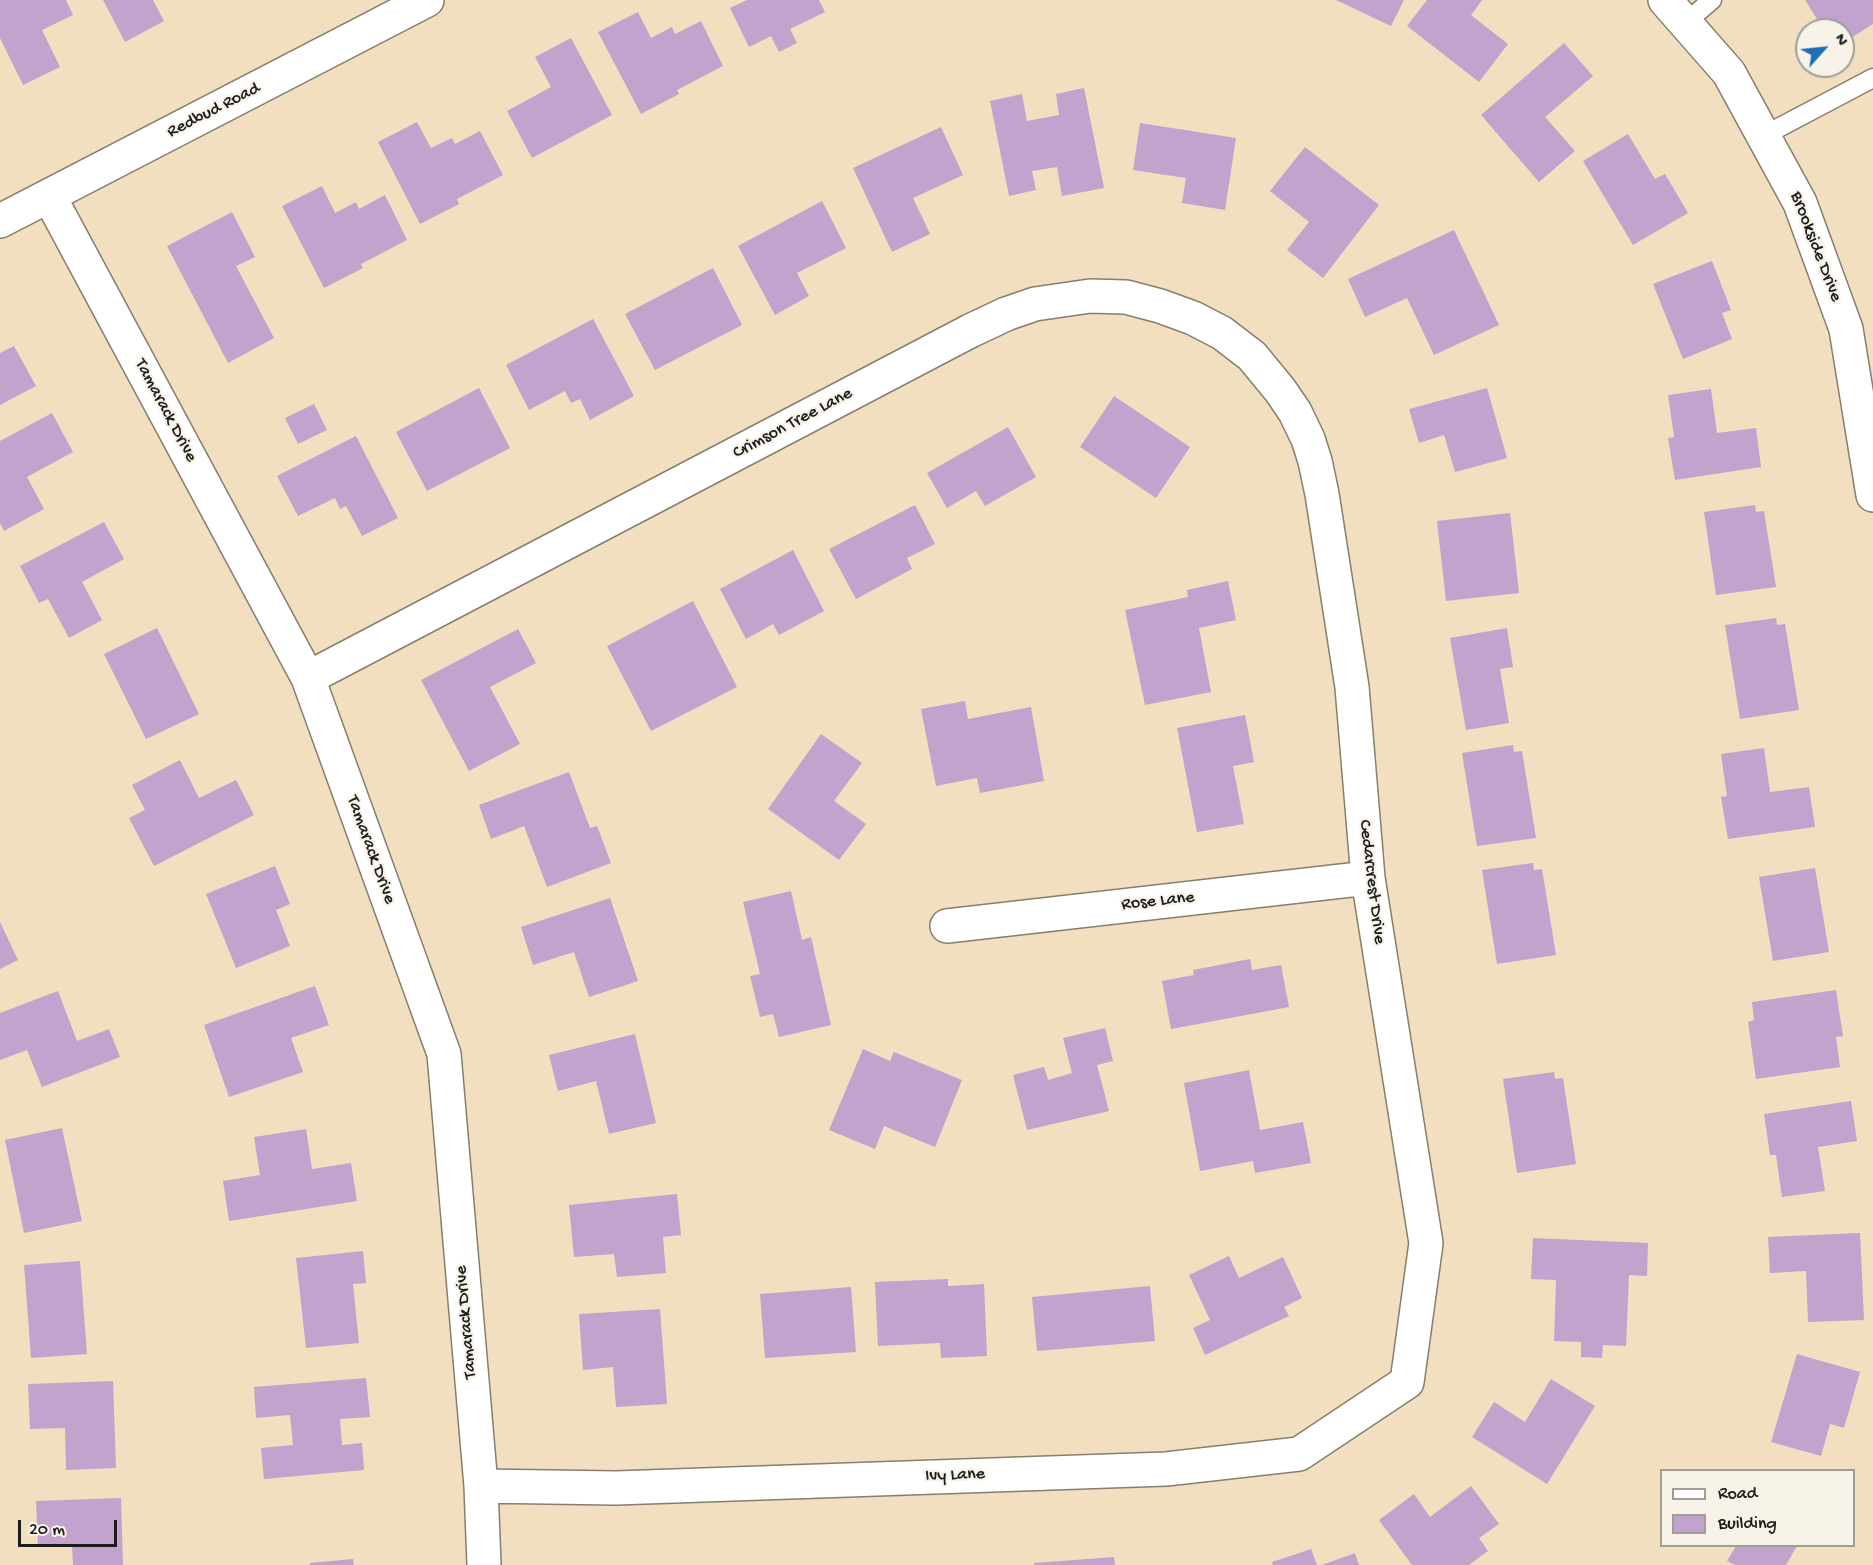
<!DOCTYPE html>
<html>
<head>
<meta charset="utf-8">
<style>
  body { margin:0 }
  #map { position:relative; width:1873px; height:1565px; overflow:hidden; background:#f1dfc0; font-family:"Gochi Hand",sans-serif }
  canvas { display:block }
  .legend { position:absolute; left:1660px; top:1469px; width:195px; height:78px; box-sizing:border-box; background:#f7f3e8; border:2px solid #9f9d96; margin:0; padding:8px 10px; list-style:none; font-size:18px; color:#1c1c1c }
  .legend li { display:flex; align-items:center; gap:12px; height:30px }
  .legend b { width:30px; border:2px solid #9f9d96 }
  .north { position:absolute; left:1795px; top:18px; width:60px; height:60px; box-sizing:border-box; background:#f7f3e8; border:2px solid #9f9d96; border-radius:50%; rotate:63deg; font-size:16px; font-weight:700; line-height:24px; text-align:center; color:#1c1c1c }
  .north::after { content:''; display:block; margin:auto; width:21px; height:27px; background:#1f6fb2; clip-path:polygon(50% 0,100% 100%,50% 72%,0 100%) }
  .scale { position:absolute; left:18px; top:1520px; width:99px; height:27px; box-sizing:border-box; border:3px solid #1c1c1c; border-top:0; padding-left:8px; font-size:18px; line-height:21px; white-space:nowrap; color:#1c1c1c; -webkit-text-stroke:4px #f7f3e8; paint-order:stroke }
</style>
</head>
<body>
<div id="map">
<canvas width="1873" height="1565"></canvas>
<ul class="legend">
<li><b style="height:8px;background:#fff"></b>Road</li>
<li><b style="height:16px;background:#c1a3ce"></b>Building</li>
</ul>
<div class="north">N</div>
<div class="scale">20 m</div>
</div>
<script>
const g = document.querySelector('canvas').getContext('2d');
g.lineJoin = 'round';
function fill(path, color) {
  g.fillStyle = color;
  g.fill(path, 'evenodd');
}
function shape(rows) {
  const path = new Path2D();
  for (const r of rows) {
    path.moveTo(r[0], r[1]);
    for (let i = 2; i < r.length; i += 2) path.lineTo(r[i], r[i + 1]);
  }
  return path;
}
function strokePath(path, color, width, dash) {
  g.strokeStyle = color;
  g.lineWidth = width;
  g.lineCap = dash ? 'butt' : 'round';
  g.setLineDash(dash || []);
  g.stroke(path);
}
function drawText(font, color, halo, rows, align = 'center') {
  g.font = font + ' "Gochi Hand",sans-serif';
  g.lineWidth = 4.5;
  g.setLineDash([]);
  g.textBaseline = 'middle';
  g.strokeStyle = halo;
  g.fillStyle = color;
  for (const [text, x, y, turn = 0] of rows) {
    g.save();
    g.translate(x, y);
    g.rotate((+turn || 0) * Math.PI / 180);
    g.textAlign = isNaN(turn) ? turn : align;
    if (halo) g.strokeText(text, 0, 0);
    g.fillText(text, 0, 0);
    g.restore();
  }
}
fill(shape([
  [0,0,66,0,73,15,42,30,60,67,23,85,0,38],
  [103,0,153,0,164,21,125,42],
  [747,0,819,0,825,12,790,29,797,43,779,52,771,36,749,47,730,8],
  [1336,0,1404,0,1391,26],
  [1427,0,1482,0,1471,15,1508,44,1479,82,1407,26],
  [1805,0,1873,0,1873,24,1843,43,1843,30,1824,30],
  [638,12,651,38,672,27,675,34,701,21,723,66,677,90,679,94,641,114,598,32],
  [571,38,612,115,532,158,507,111,551,87,535,57],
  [1564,43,1593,76,1545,117,1575,151,1539,182,1481,115],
  [1084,88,1104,188,1062,196,1057,167,1032,171,1036,190,1009,196,990,101,1022,94,1027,121,1059,115,1056,94],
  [417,122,431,148,452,138,455,144,480,131,503,175,457,199,459,204,420,224,378,142],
  [1140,123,1236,138,1225,210,1182,203,1186,178,1133,170],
  [941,127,963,175,913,198,930,234,892,252,853,168],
  [1628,134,1655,179,1665,174,1688,213,1633,245,1583,161],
  [1305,147,1379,205,1323,278,1287,250,1309,222,1270,191],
  [322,186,335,213,356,202,359,209,385,195,407,240,361,264,363,268,324,288,282,206],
  [822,201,846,248,797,273,809,296,775,315,738,246],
  [232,212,255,257,236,266,274,338,228,363,167,246],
  [1454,230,1499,325,1434,355,1407,298,1365,317,1348,279],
  [1712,261,1731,310,1722,313,1732,339,1683,359,1653,284],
  [713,268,742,325,655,370,625,314],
  [593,319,634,396,590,420,580,399,571,403,565,391,529,410,506,365],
  [14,346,36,386,0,405,0,353],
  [479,388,510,448,427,491,396,432],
  [1487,388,1507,458,1455,472,1444,435,1419,443,1409,409],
  [1711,389,1717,433,1756,428,1761,467,1675,480,1668,438,1674,437,1668,395],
  [1114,396,1190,447,1156,498,1080,447],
  [314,404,327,430,298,444,285,418],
  [52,413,73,452,27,477,44,509,4,531,0,523,0,441],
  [1008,427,1036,477,985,506,976,491,947,508,927,473],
  [356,436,398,518,362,536,346,506,340,509,335,498,298,516,277,476],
  [915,505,935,544,907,558,912,569,856,599,829,549],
  [1755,505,1756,512,1764,511,1776,587,1716,595,1704,512],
  [1510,513,1519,593,1446,601,1437,521],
  [104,522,124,559,82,582,102,620,69,638,48,599,39,603,20,566],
  [793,550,824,611,779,635,773,624,746,639,720,589],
  [1228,581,1236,620,1199,628,1211,692,1145,705,1125,610,1188,597,1187,590],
  [693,601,737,687,651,731,607,646],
  [1776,618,1777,625,1785,624,1799,710,1740,719,1725,625],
  [157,628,199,714,146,739,104,654],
  [1507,628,1513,667,1500,669,1509,723,1466,730,1450,638],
  [518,629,536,663,490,687,520,744,469,771,421,680],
  [965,701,968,719,1031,707,1044,781,980,793,977,778,936,786,921,709],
  [1245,715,1254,762,1233,766,1244,824,1197,832,1177,728],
  [821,734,862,763,834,801,866,824,839,860,768,809],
  [1513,745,1514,752,1522,751,1536,838,1477,846,1462,753],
  [1764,748,1770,792,1809,787,1815,827,1728,839,1721,797,1727,796,1721,754],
  [180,760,199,798,236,780,254,815,154,866,129,818,145,810,132,785],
  [569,772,590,828,597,826,611,863,547,887,524,826,491,839,479,805],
  [1533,863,1534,870,1542,869,1556,955,1497,964,1482,870],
  [275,866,290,904,276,910,290,946,236,968,206,894],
  [1815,868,1829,952,1773,961,1759,877],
  [791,891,802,940,811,937,831,1025,779,1037,773,1014,760,1017,750,976,760,974,743,902],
  [610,898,638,981,589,997,574,952,533,965,521,927],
  [0,922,18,960,0,969],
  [1250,959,1252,970,1281,965,1289,1007,1171,1029,1162,981,1194,975,1193,970],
  [315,986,329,1025,291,1038,303,1072,229,1097,204,1025],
  [1836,990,1843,1036,1836,1037,1840,1067,1756,1079,1748,1022,1754,1020,1752,1002],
  [58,991,77,1041,109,1029,120,1057,42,1087,27,1050,0,1060,0,1013],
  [1105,1028,1113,1061,1097,1065,1109,1111,1027,1130,1013,1075,1044,1067,1048,1080,1072,1073,1063,1038],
  [635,1034,656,1123,609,1134,596,1081,558,1091,549,1055],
  [863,1049,890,1061,894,1052,962,1080,935,1147,884,1126,875,1149,829,1130],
  [1249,1070,1260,1130,1303,1122,1311,1163,1255,1173,1253,1161,1200,1171,1184,1083],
  [1554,1072,1555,1079,1563,1078,1576,1164,1517,1173,1503,1079],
  [1851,1101,1857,1141,1818,1147,1825,1191,1782,1197,1776,1155,1770,1155,1764,1114],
  [62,1128,82,1221,24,1233,5,1140],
  [306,1129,312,1169,351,1163,357,1201,229,1221,223,1181,260,1175,254,1137],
  [677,1194,681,1235,663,1237,666,1273,617,1277,614,1254,574,1257,569,1205],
  [1860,1233,1864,1320,1808,1322,1806,1271,1770,1273,1768,1237],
  [1533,1238,1648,1243,1647,1276,1629,1275,1626,1346,1603,1345,1602,1358,1581,1357,1581,1342,1554,1341,1556,1280,1531,1279],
  [363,1251,366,1283,353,1284,359,1343,306,1348,296,1258],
  [1229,1256,1239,1278,1283,1257,1302,1298,1284,1307,1289,1316,1205,1355,1193,1328,1210,1320,1189,1275],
  [80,1261,87,1354,31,1358,24,1265],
  [948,1279,948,1286,984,1284,987,1356,941,1358,940,1343,878,1346,875,1282],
  [1150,1286,1155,1341,1037,1351,1032,1297],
  [851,1287,856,1352,765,1358,760,1294],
  [660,1309,667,1404,616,1407,613,1367,583,1370,579,1314],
  [1797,1354,1860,1372,1844,1428,1830,1424,1821,1456,1771,1442],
  [366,1378,370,1417,340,1419,342,1445,362,1443,364,1470,264,1479,261,1448,293,1445,290,1415,256,1418,254,1387],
  [1551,1379,1595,1406,1547,1484,1472,1437,1494,1402,1525,1422],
  [113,1381,116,1468,66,1470,65,1428,30,1429,28,1384],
  [1471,1486,1499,1524,1479,1538,1488,1551,1469,1565,1412,1565,1379,1520,1414,1494,1430,1517],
  [121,1498,123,1565,73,1565,72,1546,38,1547,36,1501],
  [1736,1546,1797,1546,1786,1565,1735,1565,1727,1561],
  [1311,1549,1317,1565,1273,1565,1272,1562],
  [1355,1553,1359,1565,1322,1565],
  [1114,1557,1115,1565,1034,1565,1034,1563],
  [353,1559,354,1565,310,1565,310,1563]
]), '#c1a3ce');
const lane = shape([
  [1685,23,1712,0],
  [1763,136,1873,78]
]);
const street = shape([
  [1665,0,1729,73,1800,203,1846,329,1873,495],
  [49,196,308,678,444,1054,481,1486,484,1565],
  [0,221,427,0],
  [308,678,970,331,1006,314,1035,304,1090,296,1126,297,1160,306,1193,318,1222,333,1252,356,1280,390,1295,412,1308,439,1315,461,1322,494,1352,687,1368,878,1426,1243,1407,1382,1299,1454,1166,1469,616,1488,481,1486],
  [947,926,1368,878]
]);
strokePath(lane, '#867e6e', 21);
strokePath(street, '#867e6e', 36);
strokePath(lane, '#fff', 18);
strokePath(street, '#fff', 33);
drawText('18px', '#1c1c1c', '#f7f3e8', [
  ["Redbud Road",214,111,-27],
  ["Brookside Drive",1815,247,69],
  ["Tamarack Drive",165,411,62],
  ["Crimson Tree Lane",793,424,-28],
  ["Tamarack Drive",370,850,70],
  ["Cedarcrest Drive",1371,882,83],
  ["Rose Lane",1158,902,-6],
  ["Tamarack Drive",467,1322,-95],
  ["Ivy Lane",955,1476,-2]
]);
</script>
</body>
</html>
